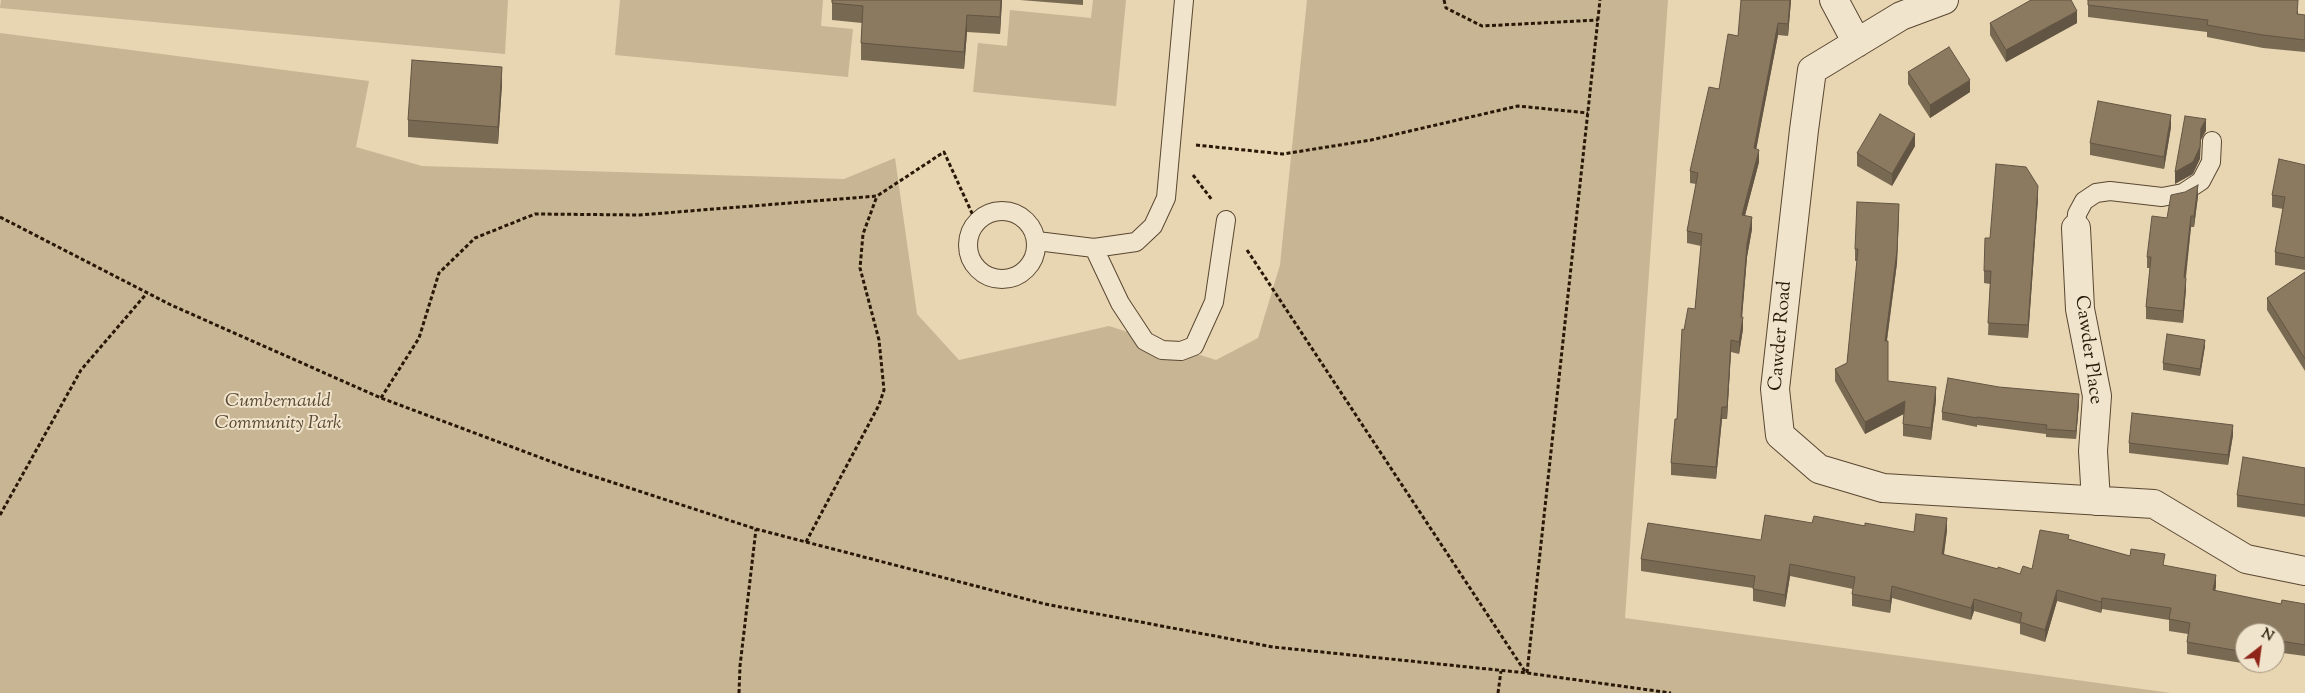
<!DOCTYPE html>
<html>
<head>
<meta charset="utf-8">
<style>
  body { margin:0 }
  #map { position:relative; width:2305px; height:693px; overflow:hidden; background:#e8d5b1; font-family:"Sorts Mill Goudy",serif }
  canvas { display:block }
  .north { position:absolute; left:2235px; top:623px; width:50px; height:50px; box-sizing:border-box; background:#f0e4cc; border:1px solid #a0927e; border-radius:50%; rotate:30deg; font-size:14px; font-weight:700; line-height:20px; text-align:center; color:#291808 }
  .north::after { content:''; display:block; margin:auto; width:18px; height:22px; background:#8f2418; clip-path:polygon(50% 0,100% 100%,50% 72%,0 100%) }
</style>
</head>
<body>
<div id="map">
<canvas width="2305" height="693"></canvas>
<div class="north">N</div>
</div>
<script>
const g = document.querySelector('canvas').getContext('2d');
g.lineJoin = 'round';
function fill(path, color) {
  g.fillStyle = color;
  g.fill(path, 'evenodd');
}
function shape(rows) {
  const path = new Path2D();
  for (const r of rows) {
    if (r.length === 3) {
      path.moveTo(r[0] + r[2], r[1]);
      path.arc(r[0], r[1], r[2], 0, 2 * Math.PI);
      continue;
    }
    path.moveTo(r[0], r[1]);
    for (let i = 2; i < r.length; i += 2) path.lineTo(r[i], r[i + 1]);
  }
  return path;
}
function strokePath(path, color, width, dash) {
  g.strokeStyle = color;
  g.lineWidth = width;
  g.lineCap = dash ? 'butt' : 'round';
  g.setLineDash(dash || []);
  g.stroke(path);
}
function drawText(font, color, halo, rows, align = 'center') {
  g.font = font + ' "Sorts Mill Goudy",serif';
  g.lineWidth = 4;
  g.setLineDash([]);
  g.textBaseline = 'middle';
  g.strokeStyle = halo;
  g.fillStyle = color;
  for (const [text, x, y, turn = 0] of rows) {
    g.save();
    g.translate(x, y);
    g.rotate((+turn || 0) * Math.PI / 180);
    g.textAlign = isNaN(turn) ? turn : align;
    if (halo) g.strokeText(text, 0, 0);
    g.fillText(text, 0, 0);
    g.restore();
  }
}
fill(shape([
  [1,0,508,0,505,54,0,8],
  [620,0,823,0,821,26,853,29,848,77,615,55],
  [1093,0,1126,0,1116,106,973,92,978,43,1007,46,1010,10,1091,18],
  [1307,0,1668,0,1625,618,2171,693,0,693,0,33,369,81,356,147,422,166,844,179,895,158,917,314,959,360,1109,326,1216,360,1258,338,1280,265]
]), '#c8b594');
const lane = shape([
  [1002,245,34],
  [2076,228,2077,214,2084,201,2096,193,2110,191,2162,197,2183,193,2201,181,2211,162,2212,141],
  [1037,241,1094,248,1136,242,1153,226,1166,198,1184,0],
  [1094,248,1120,303,1145,341,1162,350,1181,351,1194,346,1214,302,1226,220]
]);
const street = shape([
  [1834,0,1857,43],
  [1944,0,1901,16,1812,70,1804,130,1775,389,1780,435,1819,469,1883,488,2154,504,2246,559,2305,571],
  [2076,228,2080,309,2097,396,2093,451,2096,501]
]);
strokePath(lane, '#594732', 20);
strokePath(street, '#594732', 30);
strokePath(shape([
  [1444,0,1446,8,1482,26,1598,20],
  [1196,145,1283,154,1371,140,1518,106,1588,113],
  [1193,175,1212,200],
  [0,217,171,305,381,398,571,469,756,529,1045,604,1273,647,1527,673,1671,693],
  [1247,250,1526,673],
  [381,398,419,338,439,273,475,238,535,214,639,215,877,196,944,152,976,222],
  [0,515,81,370,147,293],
  [806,542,879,405,884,390,879,340,860,268,863,234,877,196],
  [1527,673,1600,0],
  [739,693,740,666,756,529],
  [1498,693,1501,671]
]), '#291808', 3, [4, 2.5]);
strokePath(lane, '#f0e4cc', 18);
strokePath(street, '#f0e4cc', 28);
fill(shape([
  [832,0,1002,0,1000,34,967,32,964,69,861,60,861,43,862,23,832,20],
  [1020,0,1083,0,1083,5],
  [1791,0,1788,36,1778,35,1756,149,1759,162,1745,215,1752,229,1747,257,1742,317,1743,329,1739,354,1731,352,1727,419,1722,419,1716,479,1671,475,1671,463,1677,419,1684,330,1695,309,1701,246,1687,243,1687,231,1696,184,1690,183,1690,171,1738,36],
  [2088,5,2298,11,2298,14,2305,15,2305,52,2263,48,2207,37,2207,32,2088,17],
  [1990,23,2077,23,2006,62,1990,35],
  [1908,72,1970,92,1930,118,1908,84],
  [502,84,498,144,408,137,408,120],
  [2171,127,2164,169,2090,155,2090,143],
  [1915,146,1892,186,1857,166,1857,153],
  [2305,165,2305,270,2275,265,2275,252,2283,209,2272,207,2272,195],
  [2198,196,2194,227,2191,227,2186,278,2186,289,2183,323,2146,319,2146,307,2150,268,2147,268,2147,257,2167,218],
  [2038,198,2028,338,1988,335,1990,284,1984,283,1984,271,1990,238],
  [1899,216,1897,263,1887,341,1888,381,1936,400,1931,440,1903,436,1903,424,1904,414,1865,434,1835,381,1835,369,1847,363,1857,261,1855,261,1855,249],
  [2305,272,2305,371,2267,310,2267,298],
  [2205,346,2200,376,2163,370,2163,363],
  [2079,402,2076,439,2046,437,2046,434,1977,425,1977,427,1942,420,1942,412],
  [2233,435,2228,465,2129,453,2129,443],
  [2305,468,2305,517,2237,507,2237,495],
  [1812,523,1865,526,1914,532,1947,530,1944,555,1998,569,2020,574,2032,569,2069,539,2165,566,2216,586,2215,591,2281,604,2305,604,2305,656,2275,652,2275,633,2245,633,2245,663,2267,663,2266,667,2187,654,2187,642,2188,634,2169,631,2169,620,2102,609,2101,613,2057,601,2045,642,2020,634,2020,624,1974,611,1971,620,1892,598,1890,613,1852,606,1852,594,1853,589,1790,576,1785,607,1753,601,1753,588,1641,571,1641,559,1761,540]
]), '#786953');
fill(shape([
  [1001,0,1002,0,1000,34,1000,17],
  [1790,0,1791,0,1788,36,1788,24],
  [2077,11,2077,23,2006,62,2006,50],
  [967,15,967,32,964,69,964,52],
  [1778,23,1778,35,1754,161,1754,148],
  [502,67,502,84,498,144,498,127],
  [1970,80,1970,92,1930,118,1930,105],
  [2171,115,2171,127,2164,169,2164,157],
  [2206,119,2206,131,2201,140,2200,159,2193,174,2175,184,2175,172,2201,128],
  [1915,134,1915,146,1892,186,1892,174],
  [1759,150,1759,162,1742,227,1742,215],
  [2198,185,2198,196,2194,227,2194,216],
  [2038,186,2038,198,2028,338,2028,325],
  [1899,204,1897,263,1885,353,1885,341],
  [2191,216,2191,227,2184,289,2184,277],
  [1752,217,1752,229,1747,257,1741,329,1741,317,1747,244],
  [2186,278,2186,289,2183,323,2183,311],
  [1743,317,1743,329,1739,354,1739,342],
  [1731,340,1731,352,1727,419,1727,407],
  [2205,340,2205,346,2200,376,2200,369],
  [1936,387,1936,400,1931,440,1931,428],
  [2079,394,2079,402,2076,439,2076,431],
  [1905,401,1905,413,1865,434,1865,422],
  [1722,407,1722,419,1716,479,1716,467],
  [2233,425,2233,435,2228,465,2228,455],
  [1947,518,1947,530,1942,566,1942,554],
  [1790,564,1790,576,1785,607,1785,595],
  [2216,575,2216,586,2213,602,2213,590],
  [1892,586,1892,598,1890,613,1890,601],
  [2057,590,2057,601,2045,642,2045,630],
  [2102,598,2102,609,2101,613,2101,602],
  [1974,599,1974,611,1971,620,1971,608]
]), '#625543');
const building = shape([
  [832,0,1001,0,1000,17,967,15,964,52,861,43,863,6,832,3,832,0],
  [1741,0,1790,0,1788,24,1778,23,1754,148,1759,150,1742,215,1752,217,1747,244,1741,317,1743,317,1739,342,1731,340,1727,407,1722,407,1716,467,1671,463,1675,419,1677,419,1682,329,1684,330,1688,308,1695,309,1702,234,1687,231,1698,173,1690,171,1709,87,1719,89,1728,34,1738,36,1741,0],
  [2031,0,2071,0,2077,11,2006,50,1990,23,2031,0],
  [2088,0,2298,0,2297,14,2305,15,2305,40,2263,35,2207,25,2208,20,2088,5,2088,0],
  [1949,47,1970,80,1930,105,1908,72,1949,47],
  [412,60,502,67,498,127,408,120,412,60],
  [2098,101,2171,115,2164,157,2090,143,2098,101],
  [1880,114,1915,134,1892,174,1857,153,1880,114],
  [2185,116,2206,119,2201,128,2200,147,2193,162,2175,172,2185,116],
  [2279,159,2305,165,2305,258,2275,252,2285,197,2272,195,2279,159],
  [1996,164,2026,167,2038,186,2028,325,1988,323,1991,271,1984,271,1985,238,1990,238,1996,164],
  [2198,185,2194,216,2191,216,2184,277,2186,278,2183,311,2146,307,2151,257,2147,257,2152,216,2167,218,2171,195,2185,192,2198,185],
  [1857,202,1899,204,1897,251,1885,341,1888,341,1888,381,1936,387,1931,428,1903,424,1905,401,1865,422,1835,369,1847,363,1858,249,1855,249,1857,202],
  [2305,272,2305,359,2267,298,2305,272],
  [2167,334,2205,340,2200,369,2163,363,2167,334],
  [1948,378,1999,387,2079,394,2076,431,2046,429,2047,425,1977,417,1977,418,1942,412,1948,378],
  [2132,413,2233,425,2228,455,2129,443,2132,413],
  [2243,457,2305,468,2305,505,2237,495,2243,457],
  [1916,514,1947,518,1942,554,1998,569,1998,567,2020,574,2023,566,2032,569,2040,530,2069,535,2068,539,2130,556,2131,549,2165,554,2163,565,2216,575,2213,590,2281,604,2282,600,2305,604,2305,645,2275,640,2275,633,2245,633,2245,652,2187,642,2190,623,2169,619,2171,608,2102,598,2101,602,2057,590,2045,630,2020,622,2022,613,1974,599,1971,608,1892,586,1890,601,1852,594,1855,577,1790,564,1785,595,1753,589,1755,576,1641,559,1648,523,1761,540,1765,515,1812,523,1814,516,1865,526,1865,523,1914,532,1916,514]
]);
fill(building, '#8c7a60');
strokePath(building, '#625543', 1);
drawText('19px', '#291808', '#f0e4cc', [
  ["Cawder Road",1782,336,-85],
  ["Cawder Place",2087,350,82]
]);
drawText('italic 19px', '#594732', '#f0e4cc', [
  ["Cumbernauld",278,403],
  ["Community Park",278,425]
]);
</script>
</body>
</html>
